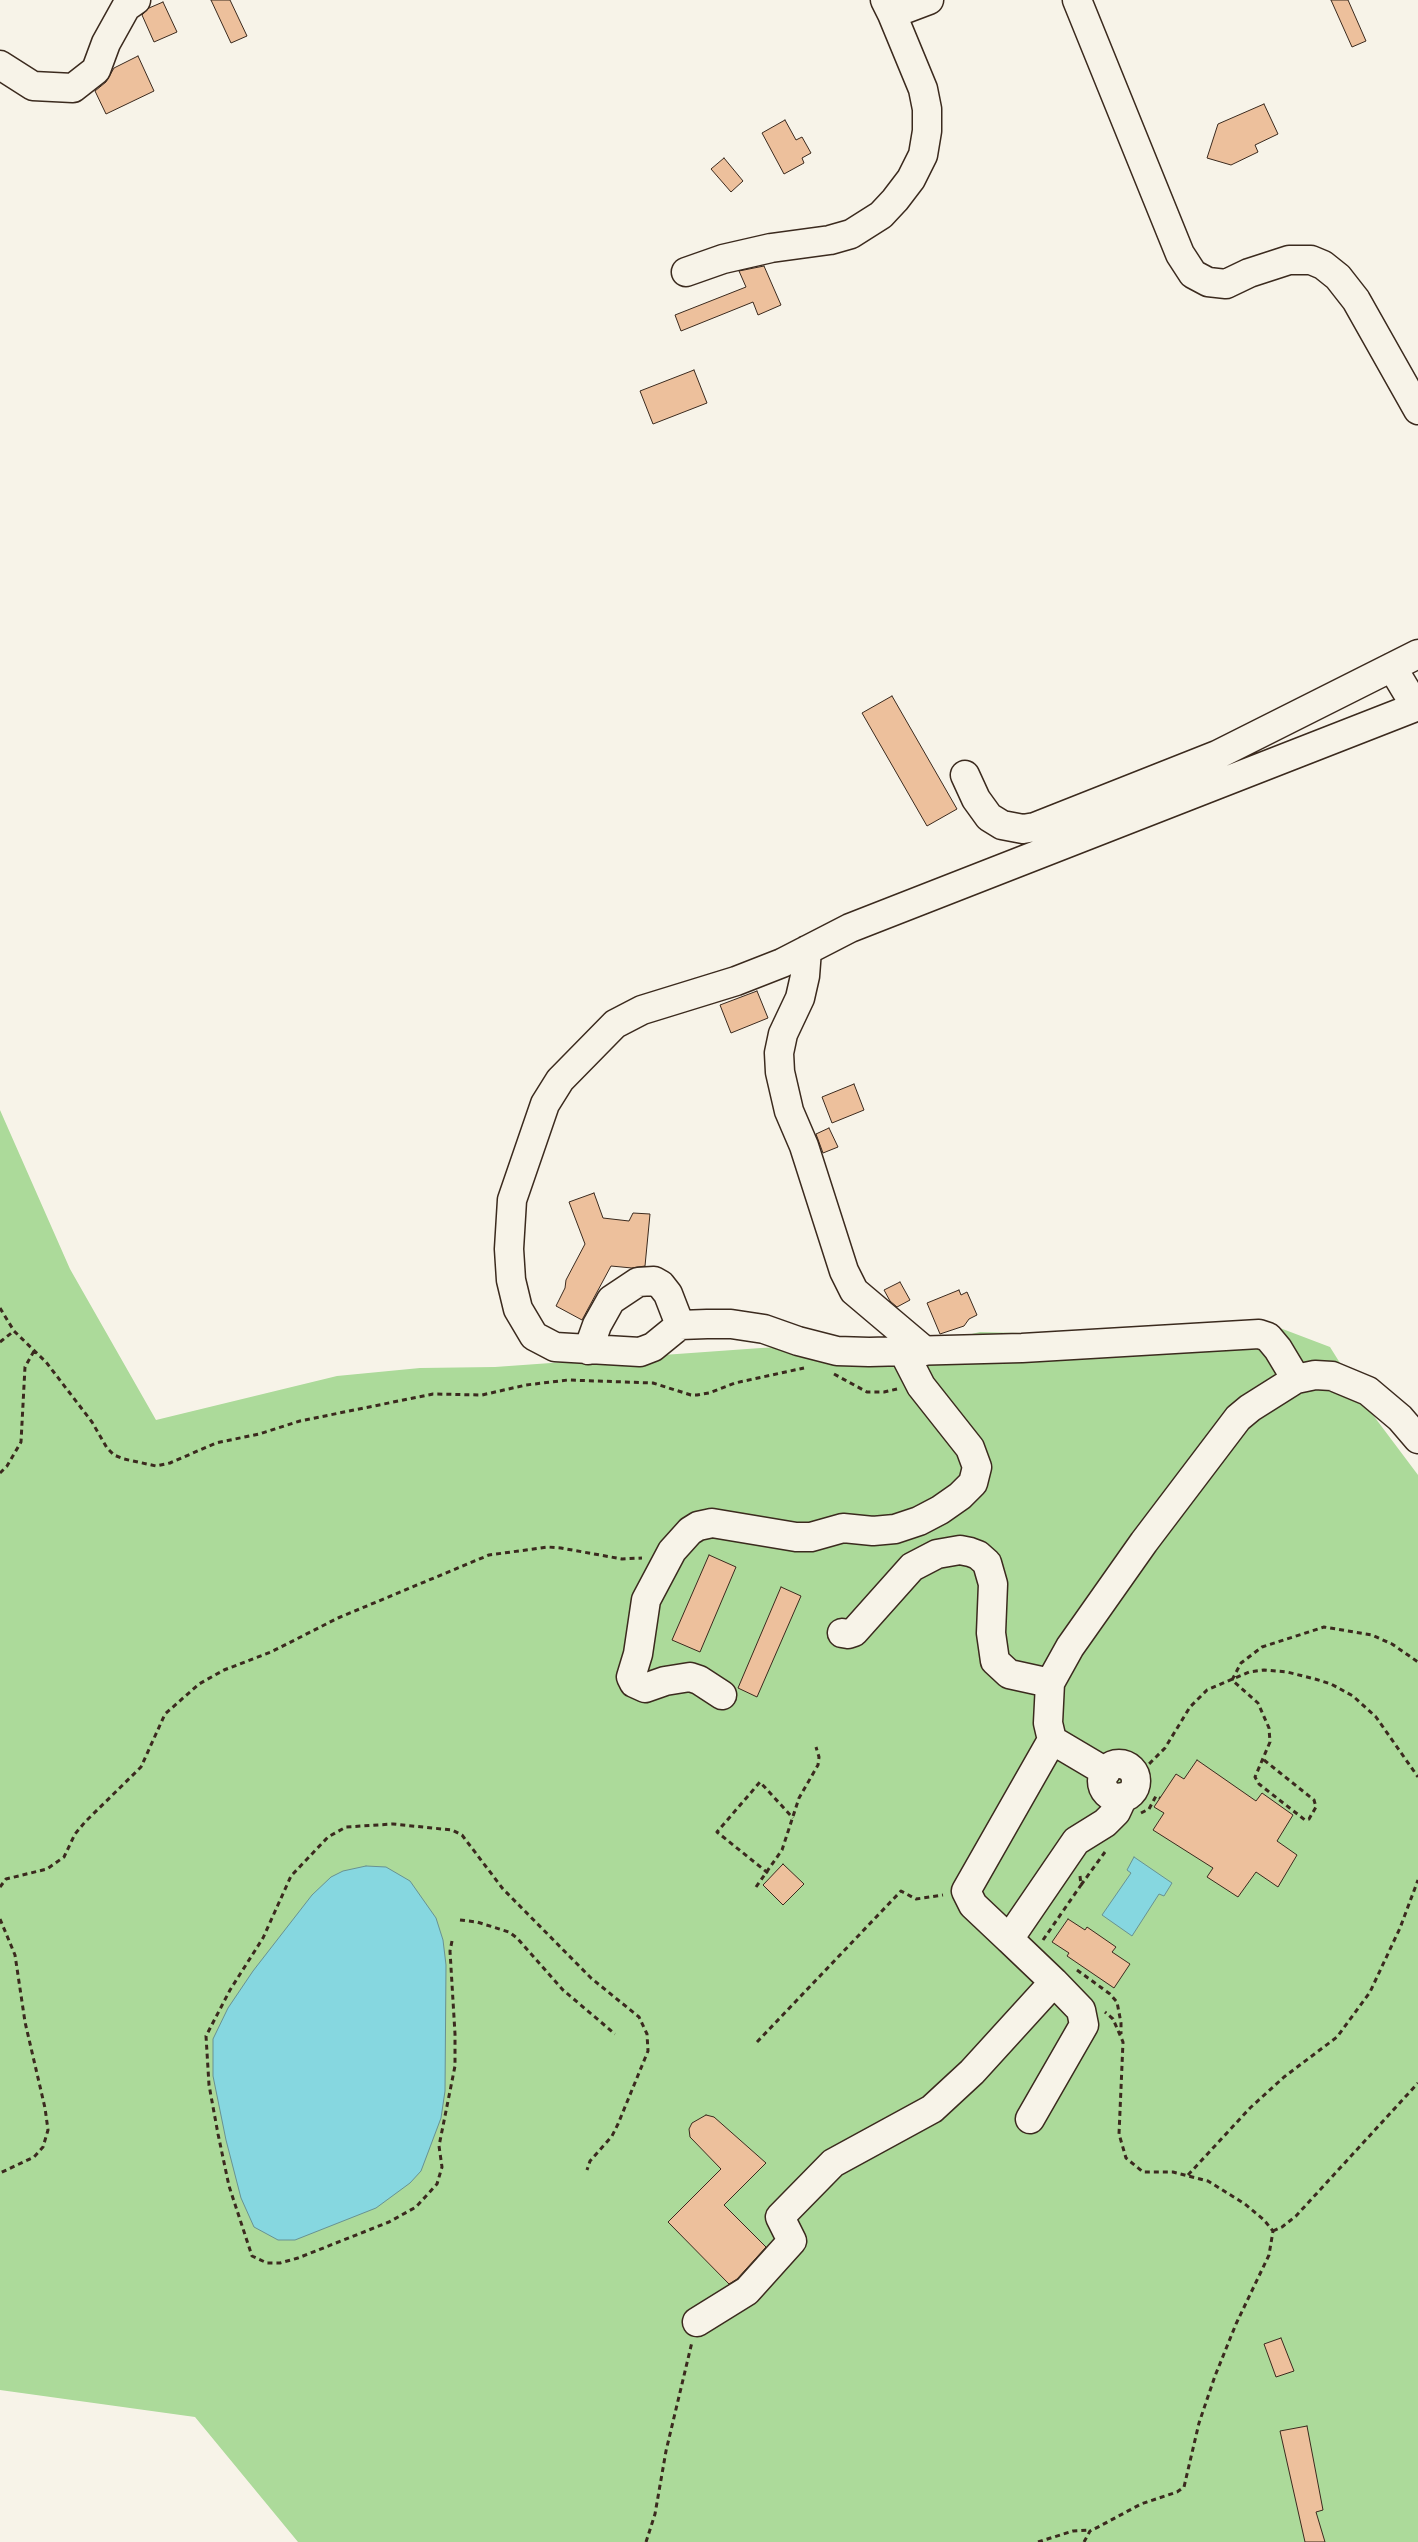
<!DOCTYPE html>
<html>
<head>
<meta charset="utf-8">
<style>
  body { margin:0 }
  canvas { display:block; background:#f7f3e8 }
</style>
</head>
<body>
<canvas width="1418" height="2542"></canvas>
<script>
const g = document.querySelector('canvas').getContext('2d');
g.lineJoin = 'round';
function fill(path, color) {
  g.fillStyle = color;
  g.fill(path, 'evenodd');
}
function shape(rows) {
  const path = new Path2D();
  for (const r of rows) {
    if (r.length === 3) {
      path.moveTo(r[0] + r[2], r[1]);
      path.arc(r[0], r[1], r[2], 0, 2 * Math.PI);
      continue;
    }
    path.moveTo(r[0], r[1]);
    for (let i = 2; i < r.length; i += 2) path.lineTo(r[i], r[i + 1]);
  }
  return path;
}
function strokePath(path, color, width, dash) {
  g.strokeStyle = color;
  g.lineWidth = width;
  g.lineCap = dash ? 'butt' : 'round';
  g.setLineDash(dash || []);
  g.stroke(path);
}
fill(shape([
  [0,1110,70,1269,156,1420,337,1376,420,1368,495,1367,761,1348,955,1338,980,1332,1104,1335,1227,1326,1280,1328,1330,1347,1370,1411,1418,1475,1418,2542,298,2542,195,2417,0,2390]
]), '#acda9a');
const water = shape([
  [1134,1857,1172,1883,1164,1896,1159,1894,1132,1936,1102,1915,1131,1873,1127,1870,1134,1857],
  [366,1866,386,1867,410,1881,436,1918,443,1940,446,1965,445,2091,441,2118,421,2171,410,2183,376,2208,295,2240,278,2240,254,2227,241,2198,226,2140,213,2076,213,2039,228,2008,253,1971,312,1895,331,1877,343,1871,366,1866]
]);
fill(water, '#86d7e0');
strokePath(water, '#689292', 1);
const building = shape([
  [211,0,230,0,247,36,231,43,211,0],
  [1331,0,1348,0,1366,41,1352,47,1331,0],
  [163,2,177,32,154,42,142,15,149,8,163,2],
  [138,56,154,91,106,114,95,91,106,82,114,68,138,56],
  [1264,104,1278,134,1255,145,1258,152,1231,165,1207,158,1218,124,1264,104],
  [785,120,796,140,802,137,811,153,802,158,804,163,784,174,762,133,785,120],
  [724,158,743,181,731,192,711,169,724,158],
  [764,266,781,305,758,315,753,302,681,331,675,315,746,287,739,271,764,266],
  [694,370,707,403,653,424,640,391,694,370],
  [892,696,957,809,927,826,862,713,892,696],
  [757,991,768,1018,731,1033,720,1005,757,991],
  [854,1084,864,1110,832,1123,822,1097,854,1084],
  [829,1128,838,1147,823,1153,816,1134,829,1128],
  [594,1193,603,1218,629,1221,633,1213,650,1214,645,1266,632,1268,611,1266,582,1320,556,1306,565,1288,566,1280,585,1244,569,1202,594,1193],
  [900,1282,910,1300,897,1307,890,1301,884,1290,900,1282],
  [959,1290,961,1295,967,1292,977,1315,969,1319,964,1326,940,1334,927,1303,959,1290],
  [709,1555,736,1567,700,1652,672,1640,709,1555],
  [781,1587,801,1596,757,1697,738,1688,781,1587],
  [1197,1760,1256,1801,1262,1793,1293,1815,1277,1841,1297,1855,1278,1887,1256,1872,1238,1897,1207,1877,1213,1868,1153,1830,1164,1813,1154,1807,1176,1774,1184,1779,1197,1760],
  [783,1864,804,1884,783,1905,763,1885,783,1864],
  [1068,1919,1085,1930,1087,1927,1116,1947,1112,1952,1130,1964,1114,1988,1067,1956,1069,1953,1052,1942,1068,1919],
  [706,2115,714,2117,766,2163,724,2205,766,2247,737,2279,729,2284,668,2222,721,2169,690,2137,689,2129,692,2123,706,2115],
  [1281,2338,1294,2371,1276,2377,1264,2344,1281,2338],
  [1307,2426,1323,2510,1316,2512,1325,2542,1305,2542,1280,2431,1307,2426]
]);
fill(building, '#edc09c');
strokePath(building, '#3b2a1e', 1);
const minor = shape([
  [885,0,892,14,929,0],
  [1077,0,1180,254,1193,274,1208,282,1226,284,1249,273,1289,260,1311,260,1323,265,1338,277,1356,300,1418,410],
  [0,65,33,86,73,88,96,70,106,43,126,7,136,0],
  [686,272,723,259,771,248,830,240,851,234,881,215,895,200,911,179,923,155,927,131,927,109,923,89,892,14],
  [1392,667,1416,707],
  [965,775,976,799,989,817,1002,825,1023,829,1035,827,1217,755,1418,654],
  [807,950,805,976,800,998,783,1034,779,1053,780,1072,789,1111,804,1146,844,1271,854,1291,925,1351],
  [588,1350,597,1325,611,1300,638,1282,654,1281,661,1285,668,1294,680,1325],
  [1296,1379,1278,1349,1268,1337,1259,1334,1022,1348,869,1352,837,1351,798,1341,764,1329,731,1324,707,1324,680,1325,653,1347,640,1352,555,1347,534,1336,518,1309,511,1280,509,1249,512,1200,545,1104,560,1080,615,1024,642,1010,736,981,782,963,850,928,1418,706],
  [842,1633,848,1634,854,1632,912,1567,937,1554,960,1550,970,1552,978,1555,987,1563,993,1584,991,1633,995,1661,1009,1674,1050,1683],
  [722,1695,699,1680,690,1677,665,1681,645,1688,634,1683,631,1677,638,1654,646,1600,672,1551,690,1531,698,1526,712,1523,796,1537,811,1537,843,1528,873,1531,895,1529,919,1521,940,1510,960,1496,973,1483,977,1467,970,1448,921,1386,903,1351],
  [1052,1740,1048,1723,1050,1683,1070,1647,1144,1542,1238,1418,1250,1408,1296,1379,1315,1375,1332,1376,1368,1391,1400,1418,1418,1439],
  [1119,1781,17],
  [1106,1772,1052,1740,966,1891,973,1905,1009,1939,1076,1841,1105,1823,1116,1812,1123,1797],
  [1030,2119,1084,2025,1081,2010,1054,1982],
  [697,2322,747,2291,792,2241,780,2217,833,2163,932,2109,972,2072,1054,1982,1009,1939]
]);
strokePath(minor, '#3b2a1e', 31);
strokePath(shape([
  [0,1308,14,1331,46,1362,92,1422,107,1448,114,1455,124,1459,156,1466,170,1463,216,1443,259,1434,300,1421,433,1394,482,1395,526,1385,568,1380,653,1383,691,1395,697,1395,709,1393,735,1383,804,1368],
  [0,1342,14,1331],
  [834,1374,867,1392,884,1392,897,1389],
  [0,1473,7,1466,21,1442,25,1367,34,1351],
  [1264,1760,1314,1800,1316,1807,1309,1819,1305,1820,1259,1784,1255,1777,1270,1742,1269,1728,1258,1703,1232,1680,1241,1663,1262,1647,1324,1627,1372,1635,1392,1644,1418,1662],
  [1134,1773,1145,1768,1165,1748,1190,1707,1207,1690,1249,1672,1264,1670,1287,1672,1315,1679,1331,1684,1353,1696,1376,1717,1418,1777],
  [1141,1813,1149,1809,1156,1796,1160,1798],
  [768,1873,717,1832,760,1782,793,1818],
  [1080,1876,1081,1885,1105,1852],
  [0,1887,6,1879,47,1869,64,1857,75,1834,85,1822,141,1767,165,1714,199,1684,224,1670,271,1652,338,1618,489,1555,548,1547,561,1548,622,1559,642,1558],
  [756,1887,782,1850,799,1798,818,1765,819,1757,816,1747],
  [0,1919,15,1955,25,2022,45,2108,48,2130,43,2147,34,2157,0,2173],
  [460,1920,477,1922,509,1932,517,1938,563,1990,615,2034],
  [1043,1940,1081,1885],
  [452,1941,450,1951,455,2034,455,2066,439,2146,442,2167,437,2184,416,2207,389,2222,298,2258,280,2263,267,2263,252,2256,229,2186,218,2134,209,2085,206,2036,230,1990,263,1938,291,1876,328,1837,346,1827,393,1824,452,1830,462,1835,503,1889,591,1978,639,2017,647,2034,648,2051,618,2124,612,2136,590,2161,587,2170],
  [1077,1970,1110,1994,1117,2002,1121,2023,1121,2034],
  [757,2042,901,1891,916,1899,943,1895],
  [1188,2175,1250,2108,1284,2077,1337,2037,1370,1992,1400,1928,1418,1880],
  [1273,2231,1282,2227,1296,2216,1418,2083],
  [646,2542,655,2514,666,2451,692,2342],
  [1038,2542,1073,2531,1090,2530],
  [1084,2542,1090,2531,1100,2526,1141,2504,1177,2492,1184,2487,1199,2423,1215,2376,1236,2324,1269,2255,1273,2231,1264,2220,1245,2204,1208,2181,1173,2172,1143,2172,1126,2158,1119,2134,1123,2042,1113,2019,1105,2012]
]), '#3b2a1e', 3, [5, 4]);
strokePath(minor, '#f7f3e8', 28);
</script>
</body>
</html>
